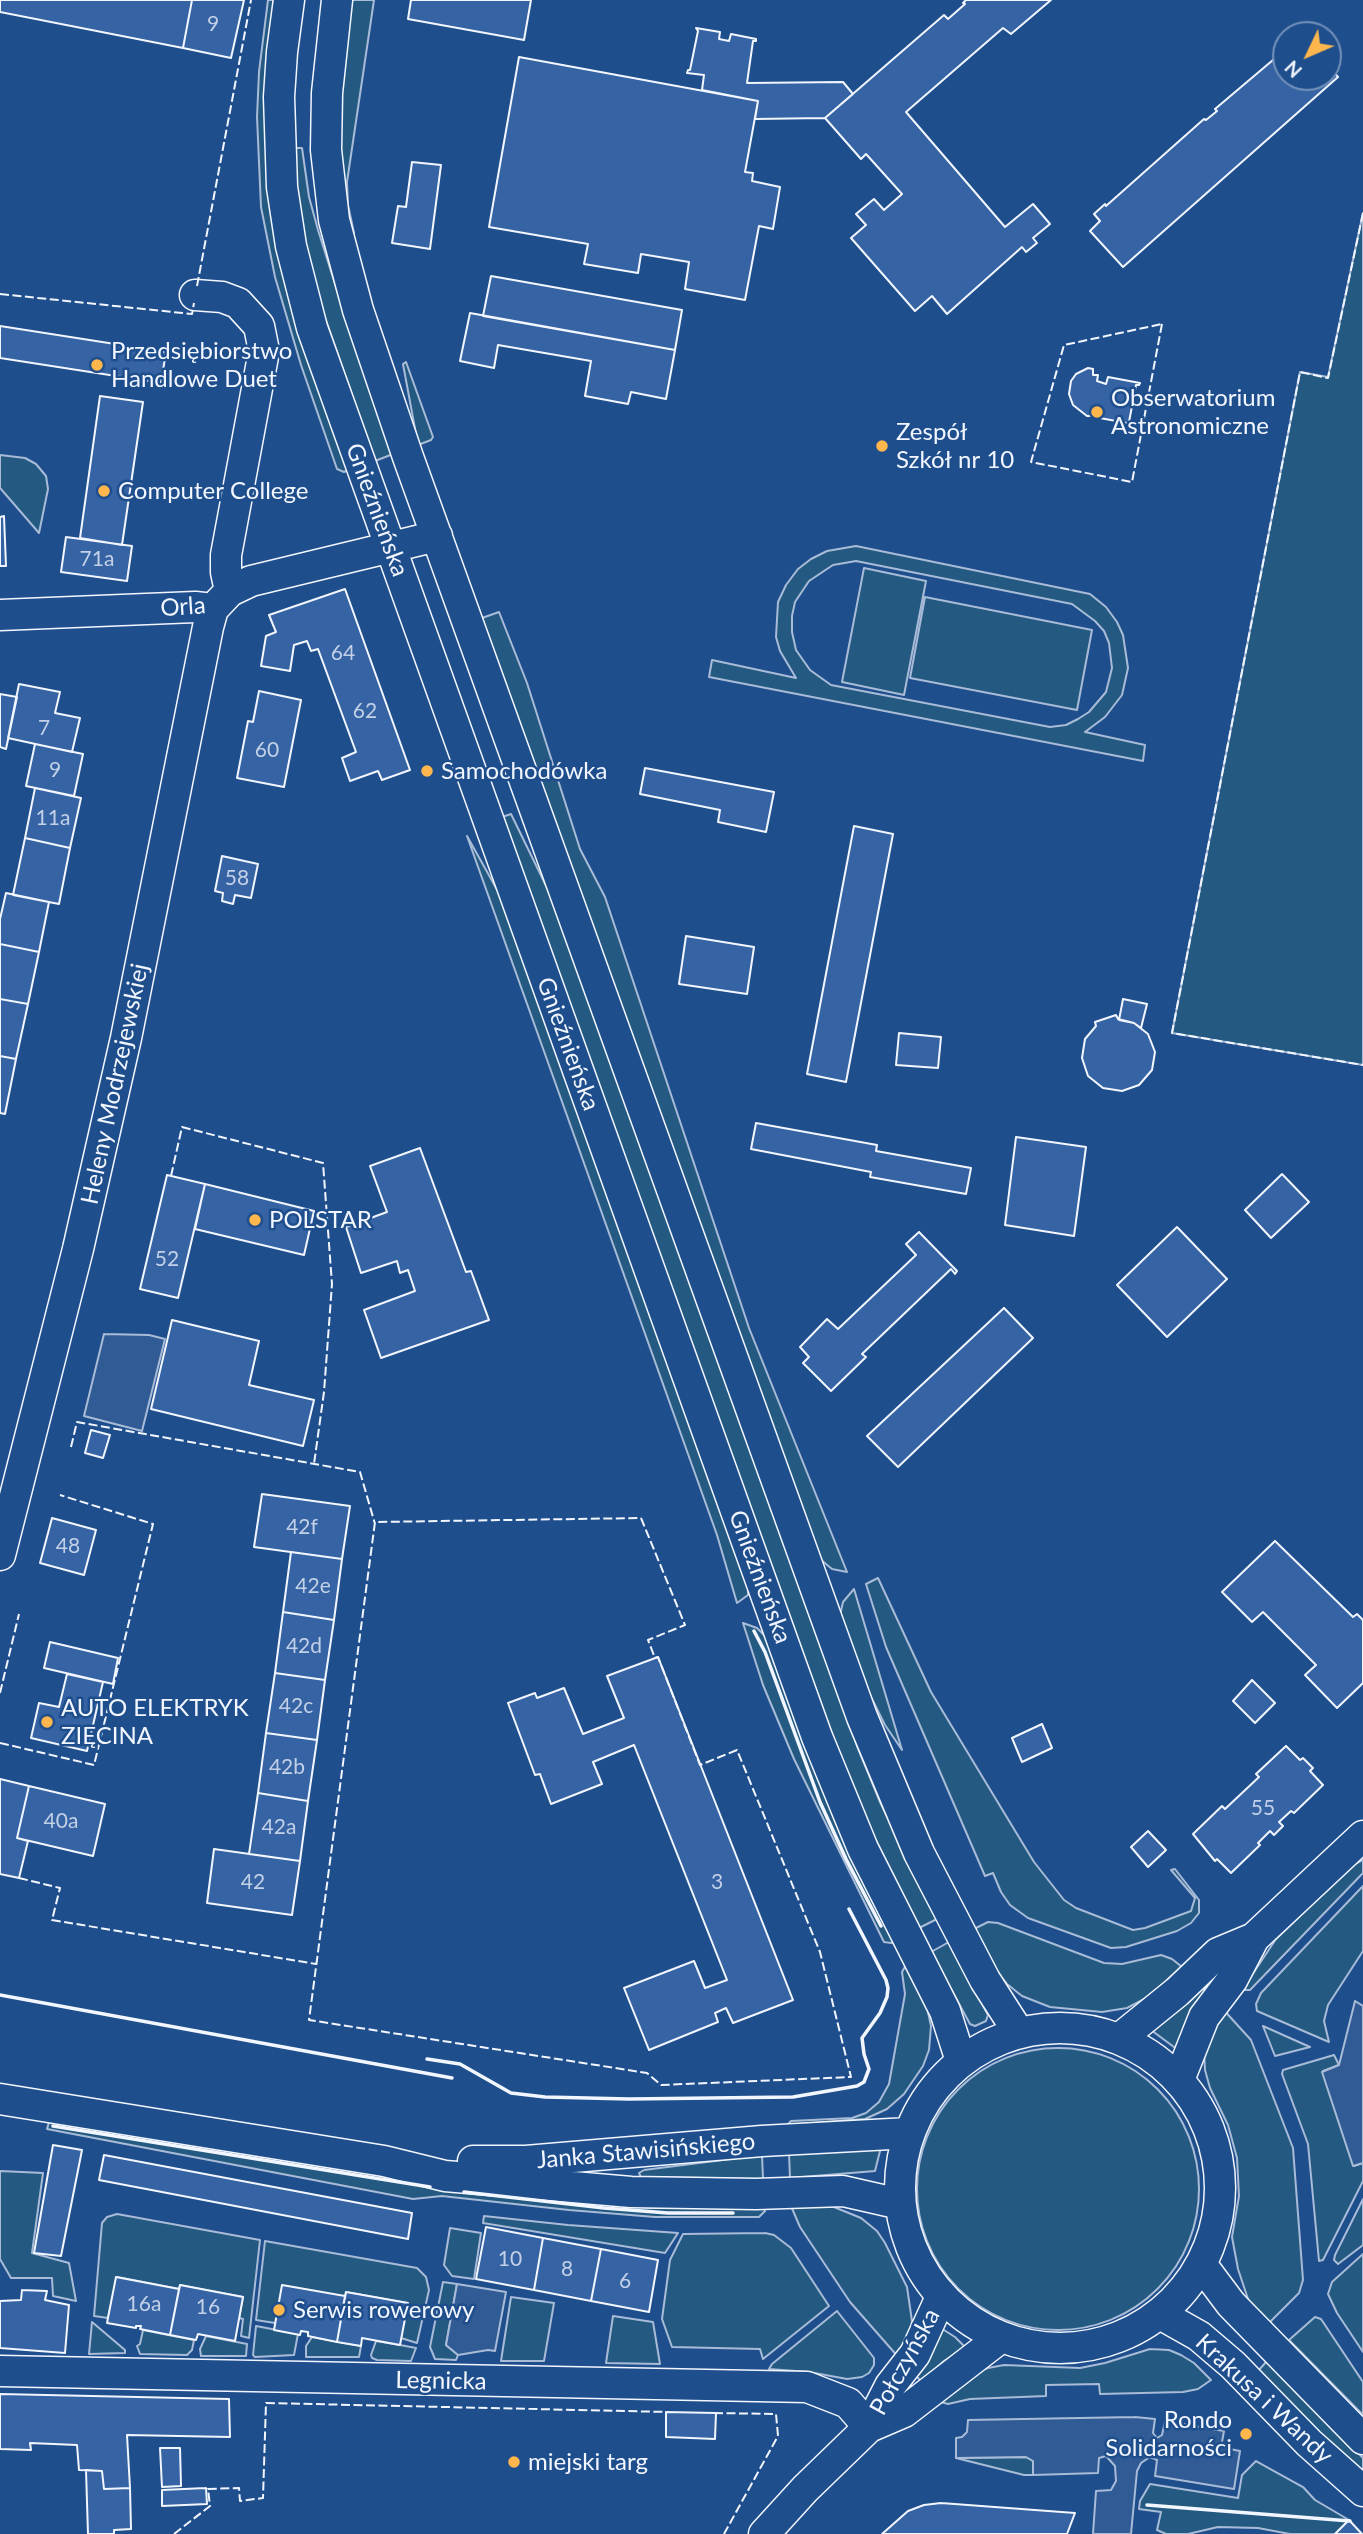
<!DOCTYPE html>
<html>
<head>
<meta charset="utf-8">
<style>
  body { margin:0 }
  #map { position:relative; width:1363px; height:2534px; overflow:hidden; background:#1f4e8c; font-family:Lato,sans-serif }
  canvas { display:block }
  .north { position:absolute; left:1272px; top:21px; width:70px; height:70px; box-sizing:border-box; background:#1f4e8c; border:2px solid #7391ba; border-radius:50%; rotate:226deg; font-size:19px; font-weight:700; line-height:28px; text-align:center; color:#f2f6ff }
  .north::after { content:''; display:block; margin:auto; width:24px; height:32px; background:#ffb74d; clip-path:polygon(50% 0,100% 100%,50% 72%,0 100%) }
</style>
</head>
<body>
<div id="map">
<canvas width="1363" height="2534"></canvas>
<div class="north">N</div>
</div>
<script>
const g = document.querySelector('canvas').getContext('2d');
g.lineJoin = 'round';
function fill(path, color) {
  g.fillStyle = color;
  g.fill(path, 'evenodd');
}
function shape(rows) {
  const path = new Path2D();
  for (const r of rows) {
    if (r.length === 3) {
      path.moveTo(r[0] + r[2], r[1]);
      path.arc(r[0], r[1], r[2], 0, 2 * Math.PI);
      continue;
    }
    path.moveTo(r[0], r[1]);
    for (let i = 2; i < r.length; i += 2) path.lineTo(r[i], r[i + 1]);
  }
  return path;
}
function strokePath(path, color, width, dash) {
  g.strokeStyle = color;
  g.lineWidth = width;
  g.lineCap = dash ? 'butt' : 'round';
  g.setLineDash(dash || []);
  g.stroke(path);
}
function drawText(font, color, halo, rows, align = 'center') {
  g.font = font + ' Lato,sans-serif';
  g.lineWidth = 5;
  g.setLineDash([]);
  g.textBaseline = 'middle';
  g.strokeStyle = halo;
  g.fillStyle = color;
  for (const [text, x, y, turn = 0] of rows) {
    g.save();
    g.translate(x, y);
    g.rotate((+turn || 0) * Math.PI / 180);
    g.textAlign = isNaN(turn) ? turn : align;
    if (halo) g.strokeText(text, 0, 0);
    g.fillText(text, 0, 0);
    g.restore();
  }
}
const green = shape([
  [268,0,275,0,266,72,348,470,344,472,337,469,301,365,275,277,261,207,257,117,259,72,268,0],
  [352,0,374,0,347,182,348,205,354,233,352,233,346,205,340,137,341,92,352,0],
  [294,148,302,148,309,197,318,230,352,338,393,454,375,461,319,300,303,233,298,202,294,148],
  [1363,213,1363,1065,1172,1033,1300,372,1328,377,1363,213],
  [406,362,433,437,431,440,418,445,403,364,406,362],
  [0,455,25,458,36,464,46,476,48,489,39,533,0,488,0,455],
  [856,546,1090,594,1106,607,1117,622,1123,635,1128,668,1122,695,1105,717,1085,732,1145,745,1143,761,709,677,712,660,796,678,780,651,776,637,778,602,786,585,798,569,811,559,827,551,856,546],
  [856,561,1072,604,1095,621,1104,631,1109,643,1112,668,1106,692,1089,712,1078,719,1066,725,1050,727,831,685,810,670,796,650,792,632,792,616,795,602,809,581,833,565,856,561],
  [864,568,926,581,904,695,842,682,864,568],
  [925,597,1092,630,1077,710,910,678,925,597],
  [499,612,527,683,580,849,605,897,749,1328,847,1572,832,1569,820,1559,482,618,499,612],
  [511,814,551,896,857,1746,880,1802,937,1919,919,1928,861,1810,839,1753,502,817,511,814],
  [467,836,500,895,748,1585,748,1595,737,1603,717,1535,467,836],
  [878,1578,931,1692,1034,1862,1064,1900,1076,1908,1133,1930,1145,1928,1191,1911,1195,1898,1171,1870,1175,1869,1199,1900,1199,1913,1191,1923,1177,1931,1126,1947,1111,1948,1028,1918,1010,1905,1001,1892,993,1873,985,1876,886,1647,866,1584,878,1578],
  [854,1589,902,1750,885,1725,867,1689,840,1615,843,1602,854,1589],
  [743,1623,757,1628,767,1638,835,1821,894,1942,891,1943,884,1942,882,1938,794,1759,763,1685,743,1623],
  [1363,1860,1363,1873,1250,1990,1242,1990,1276,1939,1353,1865,1363,1860],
  [1363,1886,1363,1951,1328,2005,1324,2021,1329,2042,1257,2011,1256,2004,1261,1993,1363,1886],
  [988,1922,998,1923,1104,1963,1122,1964,1161,1955,1172,1959,1182,1967,1148,1997,1127,2008,1102,2012,1050,2007,1022,1996,1007,1984,997,1972,974,1929,988,1922],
  [949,1942,988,2015,986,2021,975,2026,970,2024,931,1952,949,1942],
  [906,1965,926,2003,931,2026,929,2050,923,2066,904,2094,887,2109,865,2119,787,2125,791,2121,852,2118,866,2113,879,2102,889,2084,905,1994,902,1972,906,1965],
  [1202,1987,1208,1993,1178,2050,1151,2030,1202,1987],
  [1221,2007,1251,2040,1293,2148,1303,2280,1299,2293,1269,2323,1249,2302,1238,2269,1232,2237,1239,2196,1237,2158,1228,2125,1210,2088,1205,2070,1204,2052,1221,2007],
  [1263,2026,1310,2047,1275,2056,1263,2026],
  [1058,2189,141],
  [1334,2055,1339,2065,1323,2071,1354,2166,1363,2163,1363,2181,1323,2260,1319,2261,1308,2144,1282,2074,1283,2070,1334,2055],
  [49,2122,508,2195,653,2208,764,2207,765,2211,759,2217,655,2217,569,2210,442,2196,413,2199,47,2129,49,2122],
  [878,2148,880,2151,875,2171,790,2178,789,2153,878,2148],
  [762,2155,763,2179,641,2177,639,2173,644,2170,762,2155],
  [0,2171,43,2173,32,2253,69,2263,76,2301,53,2296,52,2278,11,2278,0,2259,0,2171],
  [1363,2199,1363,2245,1338,2264,1334,2260,1335,2255,1363,2199],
  [829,2205,861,2218,877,2231,885,2243,907,2287,912,2321,910,2334,900,2359,850,2302,800,2227,791,2206,829,2205],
  [117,2214,260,2240,249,2338,241,2336,243,2319,239,2318,243,2297,180,2285,179,2289,117,2277,108,2318,94,2316,102,2223,107,2217,117,2214],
  [484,2216,568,2225,678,2233,665,2253,483,2223,484,2216],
  [450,2228,481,2233,474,2279,452,2276,444,2265,450,2228],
  [765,2233,774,2235,791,2248,829,2306,763,2359,760,2349,672,2347,662,2319,670,2260,683,2234,765,2233],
  [265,2241,417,2268,426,2277,429,2290,417,2343,401,2338,407,2303,346,2292,345,2296,275,2323,256,2320,265,2241],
  [1363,2254,1363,2352,1337,2313,1328,2294,1332,2282,1363,2254],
  [443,2282,457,2284,446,2345,458,2355,456,2360,435,2359,430,2347,443,2282],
  [511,2297,554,2303,544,2361,501,2361,511,2297],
  [837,2311,874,2358,874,2365,869,2373,862,2377,847,2379,809,2372,769,2369,772,2364,837,2311],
  [613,2316,653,2322,660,2364,606,2363,613,2316],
  [1315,2317,1321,2319,1363,2382,1363,2415,1289,2340,1315,2317],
  [92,2322,125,2350,125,2353,89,2354,92,2322],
  [936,2325,955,2337,965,2347,944,2361,921,2381,914,2374,936,2325],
  [256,2326,298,2334,294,2355,255,2357,253,2355,256,2326],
  [143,2330,194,2340,192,2350,187,2355,140,2354,137,2346,140,2344,143,2330],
  [206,2336,247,2344,246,2356,201,2356,200,2349,206,2336],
  [312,2337,361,2346,359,2357,306,2357,306,2346,312,2337],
  [376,2341,400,2345,416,2348,411,2361,377,2360,372,2358,371,2355,376,2341],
  [1150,2349,1169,2350,1181,2355,1194,2363,1211,2380,1198,2389,1183,2392,1100,2394,1099,2384,1046,2385,1046,2396,970,2399,948,2404,941,2402,979,2371,988,2368,1004,2365,1080,2368,1105,2363,1150,2349],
  [1267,2361,1363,2458,1363,2472,1318,2433,1258,2371,1267,2361],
  [1026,2457,1033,2461,1033,2475,1024,2475,956,2458,1026,2457],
  [1256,2461,1303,2487,1315,2500,1349,2520,1335,2534,1290,2534,1258,2528,1218,2527,1188,2534,1166,2534,1157,2530,1161,2512,1139,2509,1140,2501,1150,2484,1238,2498,1242,2475,1256,2461]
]);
fill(green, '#245a82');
strokePath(green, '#a8bbd7', 2);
const parking = shape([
  [104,1334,149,1335,165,1339,142,1431,84,1416,104,1334],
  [1355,2001,1363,2006,1363,2163,1353,2166,1322,2072,1339,2065,1355,2001],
  [457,2284,506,2292,495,2351,488,2350,458,2355,446,2345,457,2284],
  [1135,2417,1155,2419,1153,2433,1157,2438,1162,2435,1165,2421,1224,2431,1222,2442,1225,2448,1240,2451,1234,2489,1155,2476,1157,2460,1150,2457,1141,2463,1137,2471,1131,2534,1093,2534,1096,2491,1111,2490,1116,2481,1115,2466,1106,2456,1099,2458,1098,2473,1033,2475,1033,2461,1026,2457,956,2458,956,2438,962,2437,967,2432,968,2420,1135,2417]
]);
fill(parking, '#305b95');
strokePath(parking, '#a8bbd7', 2);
const building = shape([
  [0,0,192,0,183,48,0,12,0,0],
  [192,0,244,0,231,58,183,48,192,0],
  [411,0,531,0,524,40,408,19,411,0],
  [966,0,1051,0,1011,34,1003,28,906,112,1005,227,1033,204,1050,224,1033,238,1037,243,1026,252,1022,247,947,314,932,296,915,311,851,238,866,225,856,214,874,199,884,210,902,194,866,154,861,159,825,118,944,15,948,19,965,4,963,3,966,0],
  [696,28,720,32,719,39,729,41,731,34,756,39,756,41,753,41,747,83,843,82,853,94,825,118,755,119,758,101,702,90,704,75,687,73,688,70,690,70,698,31,696,28],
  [1286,49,1286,77,1328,77,1328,66,1338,77,1123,267,1090,231,1100,221,1094,214,1105,204,1106,206,1204,119,1206,120,1211,116,1217,111,1215,109,1286,49],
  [519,57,758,101,745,172,753,173,752,181,780,187,773,229,759,226,745,300,685,289,689,262,641,254,638,273,584,264,588,244,489,227,519,57],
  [412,162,441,165,430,249,392,243,398,206,406,207,412,162],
  [491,276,682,310,675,350,483,316,491,276],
  [470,313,675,350,666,399,631,392,628,404,585,396,591,361,498,345,494,368,460,361,470,313],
  [0,326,166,352,161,383,0,358,0,326],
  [1088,368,1093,369,1093,375,1098,375,1097,381,1106,384,1108,377,1140,383,1139,385,1136,385,1129,422,1132,424,1100,418,1102,410,1092,408,1090,416,1087,416,1073,405,1069,394,1071,381,1076,374,1088,368],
  [100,396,143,402,122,545,80,538,100,396],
  [4,516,6,566,0,566,0,517,4,516],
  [66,537,132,546,127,581,61,572,66,537],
  [345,589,410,770,382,780,378,771,350,781,342,758,356,752,318,649,311,651,307,641,294,645,290,671,261,666,266,636,276,632,269,615,345,589],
  [19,684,60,692,55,713,80,718,72,752,8,738,19,684],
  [259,691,301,700,284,787,237,778,248,721,253,722,259,691],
  [0,694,17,697,6,749,0,747,0,694],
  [35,744,83,754,74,796,26,786,35,744],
  [645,768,774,792,766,832,718,822,720,810,640,794,645,768],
  [35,788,81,798,70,848,25,838,35,788],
  [854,826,893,834,846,1082,807,1074,854,826],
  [25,838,70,848,59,904,13,895,25,838],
  [222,856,258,864,251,898,235,895,233,904,222,901,223,893,215,891,222,856],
  [6,893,49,902,39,952,0,944,0,919,6,893],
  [686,936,754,947,747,994,679,984,686,936],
  [0,944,39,952,28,1004,0,999,0,944],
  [0,999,28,1004,16,1059,0,1056,0,999],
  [1123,999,1147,1004,1141,1028,1134,1023,1119,1020,1123,999],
  [1116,1015,1118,1019,1134,1023,1148,1034,1155,1052,1152,1070,1139,1085,1122,1091,1103,1088,1088,1076,1082,1058,1085,1039,1096,1026,1095,1022,1116,1015],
  [899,1033,941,1037,938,1068,896,1065,899,1033],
  [0,1056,16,1059,5,1114,0,1113,0,1056],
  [756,1123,877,1145,876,1151,971,1168,966,1194,870,1177,871,1172,751,1149,756,1123],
  [1016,1137,1086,1147,1074,1236,1005,1225,1016,1137],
  [420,1148,466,1272,471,1271,489,1320,381,1358,364,1310,415,1291,408,1270,400,1273,397,1261,361,1273,346,1227,387,1212,370,1166,420,1148],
  [1282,1174,1309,1202,1271,1238,1245,1210,1282,1174],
  [167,1175,205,1184,178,1298,140,1289,167,1175],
  [205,1184,314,1211,304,1255,195,1229,205,1184],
  [1177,1227,1227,1279,1167,1337,1117,1285,1177,1227],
  [919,1232,957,1271,955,1274,951,1269,862,1354,866,1357,831,1391,803,1363,809,1357,800,1347,827,1319,838,1329,916,1255,906,1244,919,1232],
  [1004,1308,1033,1338,898,1467,867,1436,1004,1308],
  [172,1320,259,1341,249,1385,314,1400,303,1446,151,1409,172,1320],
  [91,1430,110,1435,103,1458,85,1453,91,1430],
  [262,1494,350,1506,342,1559,254,1547,262,1494],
  [52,1518,96,1530,84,1575,40,1563,52,1518],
  [1275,1541,1353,1617,1357,1614,1363,1620,1363,1683,1337,1708,1305,1675,1316,1665,1263,1612,1252,1622,1222,1592,1275,1541],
  [291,1552,342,1559,334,1620,283,1612,291,1552],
  [283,1612,334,1620,325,1680,275,1673,283,1612],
  [50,1642,118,1658,113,1684,44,1668,50,1642],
  [658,1657,793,2000,733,2023,726,2008,715,2013,718,2022,649,2050,624,1988,694,1961,705,1988,727,1980,634,1745,593,1762,602,1784,551,1804,540,1774,535,1775,508,1703,535,1693,537,1698,564,1688,583,1734,624,1718,607,1676,658,1657],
  [275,1673,325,1680,317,1740,266,1733,275,1673],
  [67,1674,103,1682,87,1751,31,1738,39,1703,59,1707,67,1674],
  [1252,1680,1275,1703,1255,1723,1233,1701,1252,1680],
  [1042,1724,1052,1748,1022,1762,1012,1738,1042,1724],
  [266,1733,317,1740,308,1801,258,1793,266,1733],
  [1286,1746,1300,1760,1303,1758,1313,1768,1310,1771,1323,1785,1294,1813,1291,1811,1279,1822,1283,1826,1274,1835,1270,1831,1258,1843,1260,1845,1231,1873,1217,1859,1215,1861,1193,1834,1222,1806,1225,1809,1259,1777,1256,1774,1286,1746],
  [0,1779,29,1786,17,1838,28,1841,19,1878,0,1874,0,1779],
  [29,1786,105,1804,93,1856,17,1838,29,1786],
  [258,1793,308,1801,300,1861,249,1854,258,1793],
  [1148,1831,1166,1850,1148,1867,1131,1847,1148,1831],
  [214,1849,300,1861,292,1915,207,1903,214,1849],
  [53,2145,82,2150,61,2256,34,2253,53,2145],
  [104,2155,412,2213,408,2239,99,2180,104,2155],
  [486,2227,543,2238,534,2290,476,2279,486,2227],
  [543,2238,601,2249,591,2301,534,2290,543,2238],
  [601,2249,658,2260,649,2312,591,2301,601,2249],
  [116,2277,179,2289,170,2335,140,2329,141,2326,136,2326,136,2328,107,2323,116,2277],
  [180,2285,243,2297,235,2341,198,2334,196,2340,170,2335,180,2285],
  [282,2285,345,2296,337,2342,308,2336,308,2332,301,2331,300,2335,274,2330,282,2285],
  [22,2290,47,2291,45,2300,69,2305,65,2353,0,2348,0,2301,21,2300,22,2290],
  [346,2292,408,2303,400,2345,362,2338,361,2346,337,2342,346,2292],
  [0,2394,229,2399,230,2437,127,2435,130,2488,104,2489,102,2471,79,2470,77,2445,30,2443,31,2450,0,2449,0,2394],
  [666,2412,716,2413,715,2439,666,2437,666,2412],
  [160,2448,180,2448,181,2486,162,2487,160,2448],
  [86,2470,102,2471,104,2489,130,2488,131,2529,114,2530,114,2534,88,2534,86,2470],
  [206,2488,207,2504,162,2506,162,2490,206,2488],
  [941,2503,1075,2513,1067,2534,882,2534,908,2511,924,2505,941,2503],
  [1349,2520,1362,2534,1335,2534,1349,2520]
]);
fill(building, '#3563a3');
strokePath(building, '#f2f6ff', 2);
const minor = shape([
  [289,0,282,52,279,97,282,187,291,246,312,328,817,1737,863,1849,945,2011,961,2061],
  [337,0,327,93,326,150,334,220,358,310,408,457,862,1717,919,1853,985,1980,1019,2033],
  [195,295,222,297,238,303,259,326,264,351,226,555,226,572,230,591],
  [0,615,195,607,213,609],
  [0,1555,78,1249,126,1038,208,627,213,609,230,591,251,581,437,536],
  [1060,2188,160],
  [1119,2039,1177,1992,1218,1953,1254,1938],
  [1179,2080,1204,2017,1232,1980,1254,1938,1363,1836],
  [0,2099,384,2161,445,2176,631,2192,756,2194,843,2191,900,2204],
  [473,2161,526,2161,762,2141,909,2133],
  [1201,2264,1231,2304,1363,2439],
  [1160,2314,1199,2336,1233,2365,1309,2443,1363,2491],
  [0,2371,807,2387,848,2403,869,2427],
  [869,2427,904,2412,1000,2338],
  [764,2534,805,2489,869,2427,890,2386,915,2354,941,2297]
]);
strokePath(minor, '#f2f6ff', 33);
strokePath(minor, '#1f4e8c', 30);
strokePath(shape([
  [1363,213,1328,378,1300,372,1172,1033,1363,1065],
  [197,286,251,0],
  [0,294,192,314,194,303],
  [1162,324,1132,482,1031,462,1064,345,1162,324],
  [171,1176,182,1127,323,1163,332,1284,324,1392,314,1464],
  [71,1447,77,1422,360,1472,375,1524],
  [641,1518,685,1625,648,1640,655,1658,658,1657,700,1765,737,1750,820,1952,851,2077,661,2085,647,2073,309,2020,375,1522,641,1518],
  [0,1693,19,1614],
  [0,1743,94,1765,153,1524,60,1495],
  [19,1878,60,1888,52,1920,316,1964,317,1961],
  [714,2413,776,2414,778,2436,724,2534],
  [174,2534,210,2506,208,2489,239,2488,240,2501,263,2498,266,2403,668,2412]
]), '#f2f6ff', 2, [9, 3.5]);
strokePath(shape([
  [754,1631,765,1652,820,1802,846,1859,881,1926],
  [0,1995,452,2078],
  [427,2059,460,2064,511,2093,545,2097,629,2099,793,2097,857,2086,864,2082,869,2069,864,2054,862,2038,880,2013,887,1997,888,1988,886,1980,849,1909],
  [53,2126,430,2187],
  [464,2192,604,2208,668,2213,733,2213],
  [1147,2505,1350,2521]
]), '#f2f6ff', 3.5);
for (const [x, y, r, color] of [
  [97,365,7,"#ffb74d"],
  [1097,412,7,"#ffb74d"],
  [882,446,7,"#ffb74d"],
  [104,491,7,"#ffb74d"],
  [427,771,7,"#ffb74d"],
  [255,1220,7,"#ffb74d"],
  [47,1722,7,"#ffb74d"],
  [279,2310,7,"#ffb74d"],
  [1246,2434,7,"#ffb74d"],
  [514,2462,7,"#ffb74d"]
]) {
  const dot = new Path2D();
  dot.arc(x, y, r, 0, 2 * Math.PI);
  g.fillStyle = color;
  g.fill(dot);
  strokePath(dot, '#1f4e8c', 2.5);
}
drawText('21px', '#c3d1e8', null, [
  ["9",213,24],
  ["71a",97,559],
  ["64",343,653],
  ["62",365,711],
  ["7",44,728],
  ["60",267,750],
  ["9",55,770],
  ["11a",53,818],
  ["58",237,878],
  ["52",167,1259],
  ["42f",302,1527],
  ["48",68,1546],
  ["42e",313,1586],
  ["42d",304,1646],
  ["42c",296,1706],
  ["42b",287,1767],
  ["55",1263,1808],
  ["40a",61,1821],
  ["42a",279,1827],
  ["42",253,1882],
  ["3",717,1882],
  ["10",510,2259],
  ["8",567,2269],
  ["6",625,2281],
  ["16a",144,2304],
  ["16",208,2307]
]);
drawText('24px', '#f2f6ff', '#1f4e8c', [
  ["Przedsiębiorstwo",111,351],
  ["Handlowe Duet",111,379],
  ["Obserwatorium",1111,398],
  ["Astronomiczne",1111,426],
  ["Zespół",896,432],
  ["Szkół nr 10",896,460],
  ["Computer College",118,491],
  ["Samochodówka",441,771],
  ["POLSTAR",269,1220],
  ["AUTO ELEKTRYK",61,1708],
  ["ZIĘCINA",61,1736],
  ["Serwis rowerowy",293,2310],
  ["Rondo",1232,2420,"right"],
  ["Solidarności",1232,2448,"right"],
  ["miejski targ",528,2462]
], 'left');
drawText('24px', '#f2f6ff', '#1f4e8c', [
  ["Gnieźnieńska",377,510,70],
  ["Orla",183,607,-4],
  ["Gnieźnieńska",568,1044,70],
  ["Heleny Modrzejewskiej",115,1084,-78],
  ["Gnieźnieńska",760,1577,70],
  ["Janka Stawisińskiego",646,2151,-5],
  ["Połczyńska",905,2362,-61],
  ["Legnicka",441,2381,1],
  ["Krakusa i Wandy",1264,2399,43]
]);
</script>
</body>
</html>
